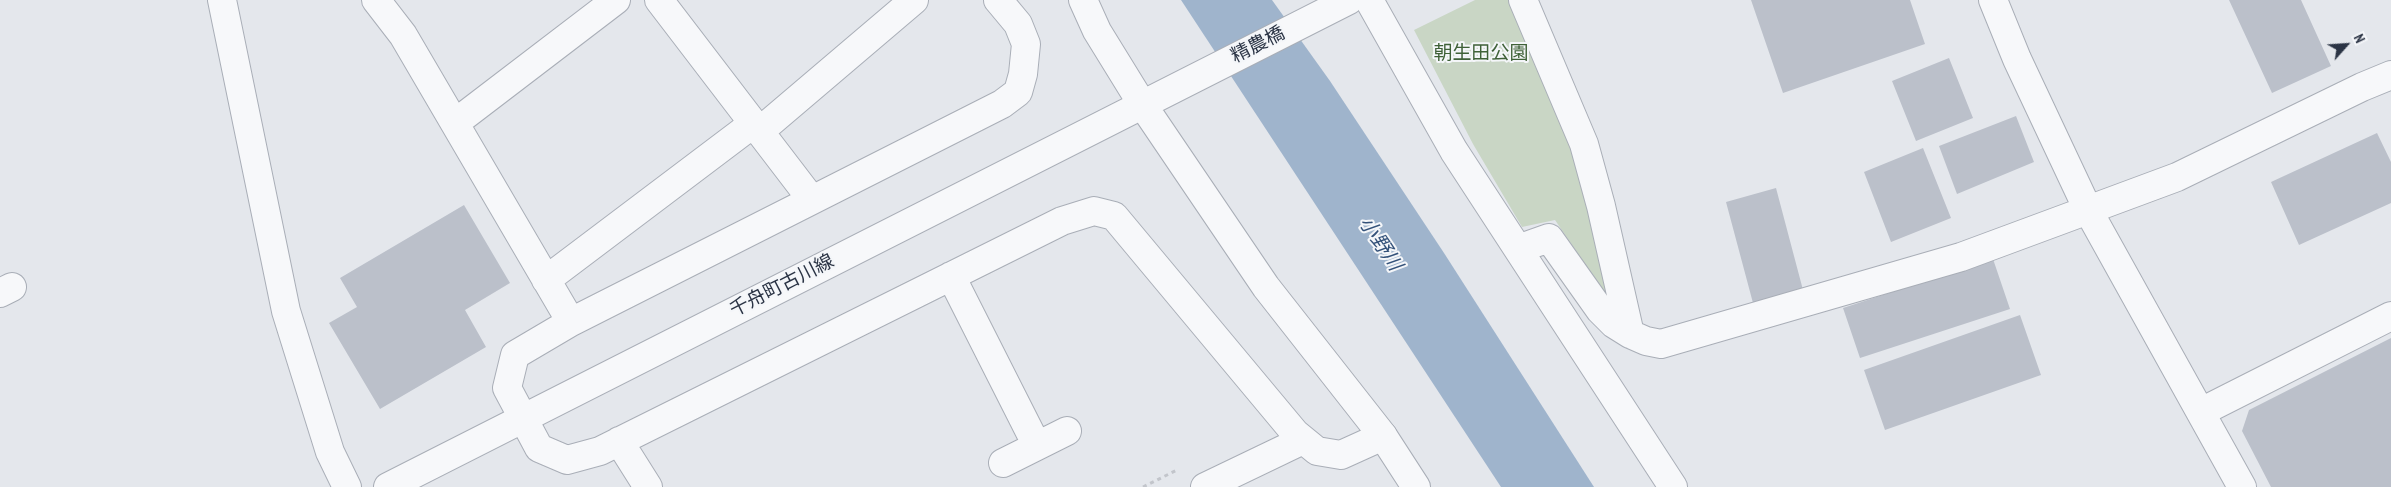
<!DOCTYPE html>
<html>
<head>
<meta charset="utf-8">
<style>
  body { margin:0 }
  #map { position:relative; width:2391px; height:487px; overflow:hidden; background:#e4e7ec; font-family:"PT Sans Narrow",sans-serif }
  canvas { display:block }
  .north { position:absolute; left:2321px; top:20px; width:50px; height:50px; -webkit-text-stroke:4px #f4f6f9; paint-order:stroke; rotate:64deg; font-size:14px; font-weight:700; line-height:20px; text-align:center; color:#2b3445 }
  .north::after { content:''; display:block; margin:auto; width:18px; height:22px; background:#2b3445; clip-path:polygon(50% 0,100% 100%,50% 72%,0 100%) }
</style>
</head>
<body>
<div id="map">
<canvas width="2391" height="487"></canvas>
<div class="north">N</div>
</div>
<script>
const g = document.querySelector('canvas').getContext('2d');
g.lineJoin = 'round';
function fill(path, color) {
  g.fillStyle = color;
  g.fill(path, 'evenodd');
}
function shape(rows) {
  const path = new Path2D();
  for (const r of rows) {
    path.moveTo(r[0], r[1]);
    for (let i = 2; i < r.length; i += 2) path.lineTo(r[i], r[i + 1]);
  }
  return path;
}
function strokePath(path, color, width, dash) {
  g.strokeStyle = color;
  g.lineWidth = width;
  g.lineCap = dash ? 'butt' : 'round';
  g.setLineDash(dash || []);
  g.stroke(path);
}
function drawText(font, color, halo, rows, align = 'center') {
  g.font = font + ' "PT Sans Narrow","Noto Sans JP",sans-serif';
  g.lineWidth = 4;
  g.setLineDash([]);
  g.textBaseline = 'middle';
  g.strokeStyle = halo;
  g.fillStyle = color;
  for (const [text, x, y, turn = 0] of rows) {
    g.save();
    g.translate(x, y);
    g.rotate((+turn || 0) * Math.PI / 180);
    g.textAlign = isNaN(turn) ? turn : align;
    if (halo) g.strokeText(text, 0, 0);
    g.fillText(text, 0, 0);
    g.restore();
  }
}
fill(shape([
  [1475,0,1510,0,1576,152,1608,298,1555,220,1522,227,1473,144,1414,30]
]), '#c9d6c5');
fill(shape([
  [1181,0,1272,0,1330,81,1444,253,1594,487,1501,487]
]), '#9fb4cc');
fill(shape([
  [1751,0,1910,0,1925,44,1783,93],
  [2229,0,2301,0,2331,66,2272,93],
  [1949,58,1973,118,1916,141,1892,81],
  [2016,116,2034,162,1957,194,1939,146],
  [2377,133,2391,162,2391,203,2299,245,2271,182],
  [1923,148,1951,218,1891,242,1864,172],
  [1776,188,1803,290,1753,303,1726,202],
  [464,205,510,283,465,310,486,347,380,409,329,323,357,307,340,278],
  [1993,259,2010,309,1860,358,1843,308],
  [2020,315,2041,375,1885,430,1864,370],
  [2391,338,2391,487,2271,487,2242,431,2249,410]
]), '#bbc0ca');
const minor = shape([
  [222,0,286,311,330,452,347,487],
  [376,0,403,35,571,322],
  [659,0,812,200],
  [998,0,1018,24,1026,44,1023,74,1018,92,1002,104,571,322,515,355,507,388,539,448,567,460,600,451,1062,221,1094,211,1114,216,1295,433,1317,451,1341,455,1383,436],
  [1083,0,1097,31,1142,104],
  [1369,0,1454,151,1673,487],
  [1523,0,1584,144,1601,206,1630,334],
  [1993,0,2017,59,2088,210,2177,177,2362,87,2391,75],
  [455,123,616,0],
  [760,131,914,0],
  [1518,249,1549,238,1600,310,1614,324,1630,334,1646,341,1661,344,1961,257,2088,210,2242,487],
  [951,276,1037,446],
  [546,280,754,123],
  [0,293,12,287],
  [2201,412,2391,316],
  [619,441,648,487],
  [1003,463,1067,431],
  [1205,487,1303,440]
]);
const tertiary = shape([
  [1142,104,1266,287,1383,436,1416,487],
  [388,487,1349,0]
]);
strokePath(minor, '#a9aeb7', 30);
strokePath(tertiary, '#a9aeb7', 30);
strokePath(shape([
  [1143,487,1177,470]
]), '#c2c5cb', 3, [4, 4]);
strokePath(minor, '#f7f8fa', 28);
strokePath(tertiary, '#f7f8fa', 28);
drawText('19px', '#2b3445', '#f4f6f9', [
  ["精農橋",1258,45,-27],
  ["千舟町古川線",782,286,-27]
]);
drawText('19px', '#3f6138', '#f4f6f9', [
  ["朝生田公園",1481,54]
]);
drawText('italic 20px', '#34527a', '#f4f6f9', [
  ["小野川",1380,244,56]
]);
</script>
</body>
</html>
